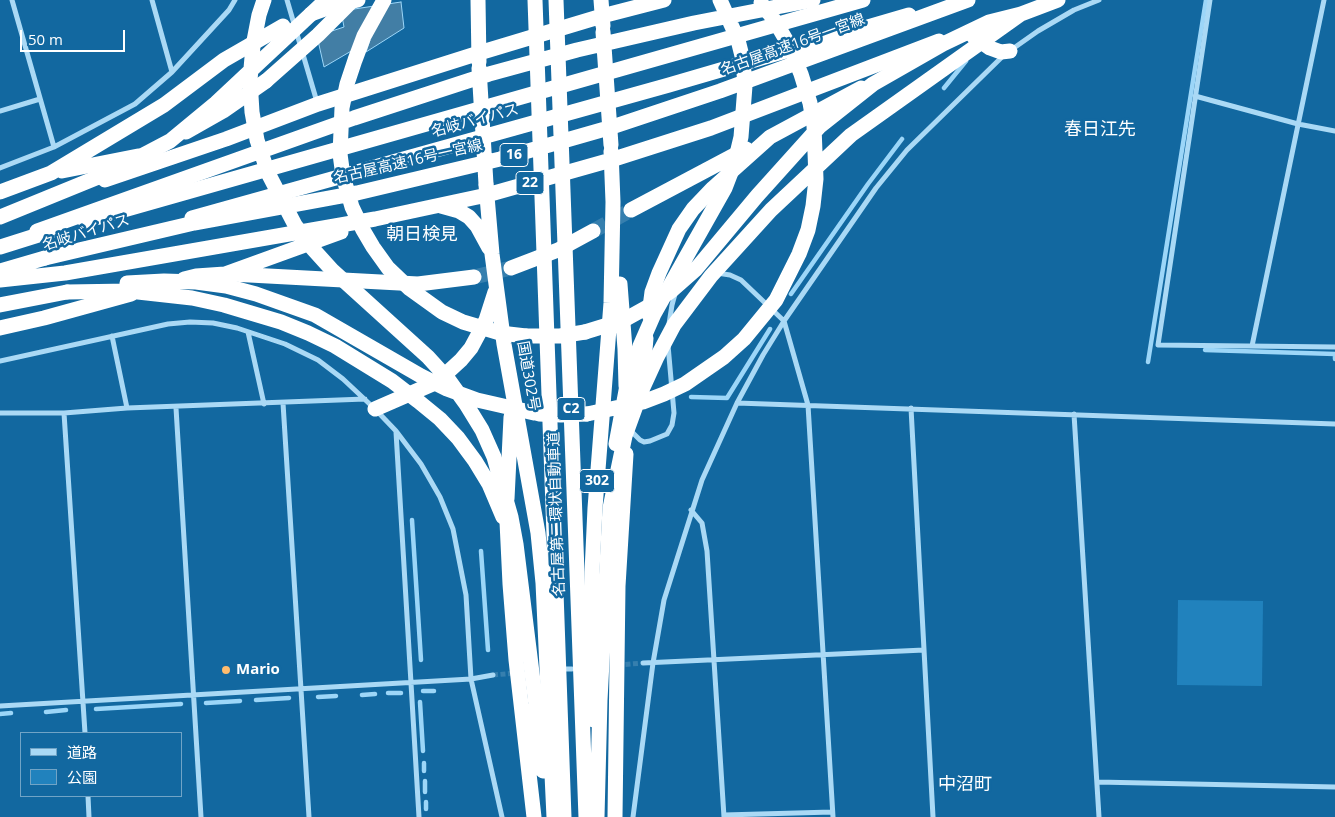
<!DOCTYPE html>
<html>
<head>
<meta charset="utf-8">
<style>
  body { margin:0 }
  #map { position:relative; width:1335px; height:817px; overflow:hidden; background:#1268a0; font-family:"Open Sans","Noto Sans JP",sans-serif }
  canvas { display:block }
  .legend { position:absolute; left:20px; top:732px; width:162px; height:65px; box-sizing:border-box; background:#1268a0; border:1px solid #71a4c6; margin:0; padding:6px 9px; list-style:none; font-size:15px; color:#fff }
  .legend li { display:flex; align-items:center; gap:10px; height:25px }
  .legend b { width:25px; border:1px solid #71a4c6 }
  .scale { position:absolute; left:20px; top:30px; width:105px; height:22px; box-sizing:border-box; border:2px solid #fff; border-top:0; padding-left:6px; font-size:15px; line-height:18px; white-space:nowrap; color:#fff; -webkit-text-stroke:4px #1268a0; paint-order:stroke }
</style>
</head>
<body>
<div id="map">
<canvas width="1335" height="817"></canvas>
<ul class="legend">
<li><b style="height:6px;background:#aad9f5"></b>道路</li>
<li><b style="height:14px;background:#2182bd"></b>公園</li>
</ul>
<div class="scale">50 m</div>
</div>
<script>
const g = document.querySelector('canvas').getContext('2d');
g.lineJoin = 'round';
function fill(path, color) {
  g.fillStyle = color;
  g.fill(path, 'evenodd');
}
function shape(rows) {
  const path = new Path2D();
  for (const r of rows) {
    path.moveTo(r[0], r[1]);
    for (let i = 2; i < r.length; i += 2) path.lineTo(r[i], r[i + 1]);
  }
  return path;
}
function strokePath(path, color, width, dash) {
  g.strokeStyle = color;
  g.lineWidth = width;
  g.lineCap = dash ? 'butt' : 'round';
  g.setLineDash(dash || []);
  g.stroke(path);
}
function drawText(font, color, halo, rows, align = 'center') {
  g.font = font + ' "Open Sans","Noto Sans JP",sans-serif';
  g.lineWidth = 5;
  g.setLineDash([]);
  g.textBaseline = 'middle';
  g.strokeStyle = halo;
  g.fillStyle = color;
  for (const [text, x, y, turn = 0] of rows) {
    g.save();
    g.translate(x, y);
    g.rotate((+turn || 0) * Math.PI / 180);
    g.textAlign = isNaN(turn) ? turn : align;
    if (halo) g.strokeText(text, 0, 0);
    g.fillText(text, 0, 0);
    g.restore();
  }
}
fill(shape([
  [1178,600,1263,601,1262,686,1177,685]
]), '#2182bd');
const water = shape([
  [401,2,404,28,366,52,370,40,324,67,317,36,344,27,341,11,401,2]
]);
fill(water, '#427ea5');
strokePath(water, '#9cd6f8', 1);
strokePath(shape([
  [944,88,966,61],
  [791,294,868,184,902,139],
  [1205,350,1335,354,1335,359],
  [1148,362,1206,0],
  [691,397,727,398,770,329],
  [412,520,421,660],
  [481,551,488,650],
  [423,691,434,691],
  [388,693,401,693],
  [362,695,375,694],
  [318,697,336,696],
  [256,700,289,698],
  [420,702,423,751],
  [206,703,240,701],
  [96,709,181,704],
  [46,712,66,710],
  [0,714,11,713],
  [424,763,424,771],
  [425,781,425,792],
  [426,802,426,809]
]), '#9cd6f8', 4.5);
strokePath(shape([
  [618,665,643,663],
  [493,675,517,673]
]), '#367fae', 5, [5, 2.5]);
strokePath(shape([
  [593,231,631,210],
  [474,277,511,268]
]), '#367fae', 15, [15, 8]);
strokePath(shape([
  [12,0,54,147],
  [152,0,172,72],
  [287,0,317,102],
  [1210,0,1158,345,1335,347],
  [1011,50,1038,31,1074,10,1099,0],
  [1195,96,1298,124,1335,131],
  [0,111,40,99],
  [0,168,54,147,135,104,172,72,229,10,235,0],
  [717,273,730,275,741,280,784,321,808,405,833,817],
  [669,324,672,305,675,294],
  [248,332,264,404],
  [112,336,127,408],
  [1252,346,1324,0],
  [0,361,168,324,190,322,213,323,237,328,285,344,318,360,343,379,375,409,396,431,421,464,440,497,453,529,466,595,471,679,502,817],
  [283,403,309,817],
  [737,403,1335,424],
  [176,408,201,817],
  [911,408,933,817],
  [0,413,64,413,127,408,365,399],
  [64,413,85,733],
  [1074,414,1099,817],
  [630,430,640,440,644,442,650,441,667,434,672,425,674,413,668,345],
  [396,432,419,817],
  [691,510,702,523,707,551,724,817],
  [643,663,924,650],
  [566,669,572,669],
  [0,706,471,679,493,675],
  [1097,782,1335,787],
  [88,796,89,817],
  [724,815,832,812],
  [633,817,653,663,664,600,702,480,737,403,763,355,784,321,876,188,907,150,1004,55]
]), '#aad9f5', 5);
strokePath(shape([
  [478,0,479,62],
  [601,0,603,26],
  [311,14,339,4,358,0],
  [973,36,990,48,1001,52,1010,51],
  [186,132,223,111,266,81],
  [62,171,138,156],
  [105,180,226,139,318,104,479,53,602,16,664,0],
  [486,185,492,254,504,344,538,533,543,583,554,817],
  [0,192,51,173,164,105,224,60,283,26],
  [441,206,459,211,469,217,477,226,489,248],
  [631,210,746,149],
  [192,218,669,85,909,15],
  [85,221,863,0],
  [0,247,51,231],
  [511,268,558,250,593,231],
  [0,271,45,258],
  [231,274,418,284,474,277],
  [184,279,196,276,225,274,341,232],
  [0,280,65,273,375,219,487,195,611,160,711,128,939,41],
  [620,284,625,349,626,386],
  [0,305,67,292],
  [649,315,652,292,659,273,679,229,693,209,713,188,770,137,861,88],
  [0,328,44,318,131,294],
  [526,336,560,336,585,332],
  [627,392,640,373,644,361,646,338],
  [375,409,437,382,461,360,471,348,486,320,495,292],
  [539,414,561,415,587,414],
  [507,499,511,417],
  [507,522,510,584,516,660,534,817],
  [536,705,543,771],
  [593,720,592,572,595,508,611,303,613,202,611,151],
  [615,817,618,586,626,454]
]), '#fff', 15);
strokePath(shape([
  [264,0,259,15,253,46,250,80,252,112,257,140,268,173,295,225,313,249,332,270,428,357,448,379,466,404,482,430,494,457,511,517,516,544,536,705],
  [384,0,364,36,355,60,347,84,342,108,340,154,343,176,352,207,363,230,373,247,388,268,410,289,442,312,463,322,500,333,526,336],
  [535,0,564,817],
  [556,0,586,817],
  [603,32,611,145],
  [479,68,486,184],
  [266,81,318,35,353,0],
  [0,217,113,171,170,141,216,103,326,0],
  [37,231,354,118,489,74,577,50,694,23,813,0],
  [45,258,194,223,357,193,500,159,612,127,720,91,968,0],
  [127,283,164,281,196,282,226,286,256,294,315,315,421,376,447,389,477,400,534,413],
  [67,292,129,291,192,298,224,305,281,322,308,333,335,346,392,381,418,401,440,419,458,438,475,461,489,484,503,517],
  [585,332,624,320,651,305,671,291,696,269,757,196,820,126,873,84,943,44,989,22,1021,14,1058,0],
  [587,414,643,402,664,394,685,384,724,357,744,339,776,300,799,254,808,230,813,206,816,179,814,126,810,103,801,74,789,45,775,21,761,3],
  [616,444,627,385,640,346,654,314,725,188,735,162,741,137,745,86,743,60,738,40,720,0],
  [597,817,600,700,610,508,625,436,641,392,657,357,674,325,711,276,771,210,851,135,1021,14]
]), '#fff', 15);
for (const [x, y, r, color] of [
  [226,670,5,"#ffbc6e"]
]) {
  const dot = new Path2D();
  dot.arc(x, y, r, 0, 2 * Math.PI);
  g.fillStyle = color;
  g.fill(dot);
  strokePath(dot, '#1268a0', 2);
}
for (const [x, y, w] of [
  [514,155,28],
  [530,183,28],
  [571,409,28],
  [597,481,35]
]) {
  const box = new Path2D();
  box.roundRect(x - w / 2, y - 11.5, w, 23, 4);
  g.fillStyle = '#1268a0';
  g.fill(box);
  strokePath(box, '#fff', 1);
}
drawText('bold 14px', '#fff', null, [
  ["16",514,155],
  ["22",530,183],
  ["C2",571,409],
  ["302",597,481]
]);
drawText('15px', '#fff', '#1268a0', [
  ["名古屋高速16号一宮線",793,45,-20],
  ["名岐バイパス",475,121,-15],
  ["名古屋高速16号一宮線",408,162,-13],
  ["名岐バイパス",86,233,-17],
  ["国道302号",528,376,80],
  ["名古屋第二環状自動車道",557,514,-92]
]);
drawText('bold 15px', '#fff', '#1268a0', [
  ["Mario",236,670]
], 'left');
drawText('18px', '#fff', '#1268a0', [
  ["春日江先",1100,130],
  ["朝日検見",422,235],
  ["中沼町",965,785]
]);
</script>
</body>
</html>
